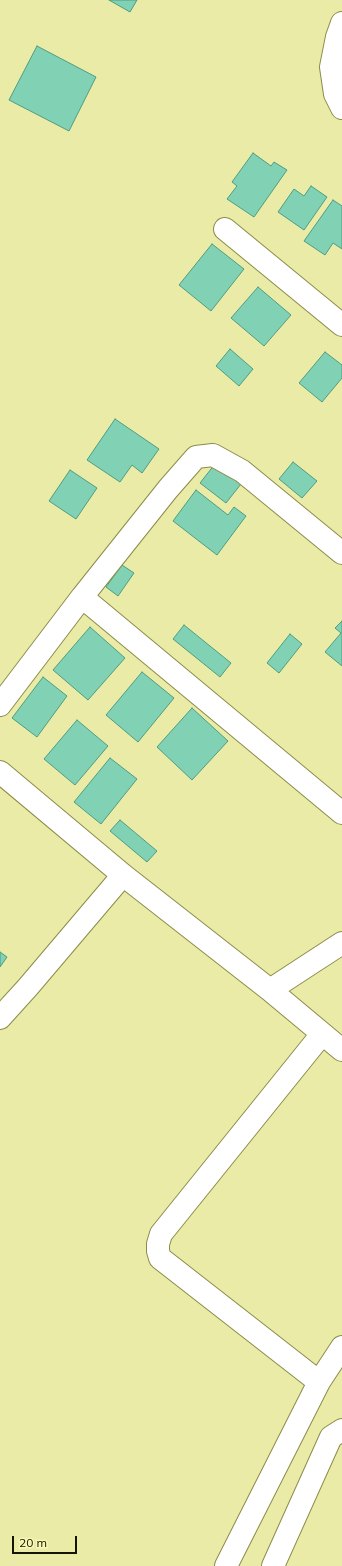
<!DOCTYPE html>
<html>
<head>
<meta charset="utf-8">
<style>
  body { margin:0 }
  #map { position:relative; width:342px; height:1566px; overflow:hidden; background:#e9eba6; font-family:Mulish,sans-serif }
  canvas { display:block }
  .scale { position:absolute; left:12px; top:1536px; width:65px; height:18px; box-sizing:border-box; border:2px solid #151400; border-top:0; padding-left:5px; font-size:12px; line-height:14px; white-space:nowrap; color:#151400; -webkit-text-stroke:3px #f7f8b3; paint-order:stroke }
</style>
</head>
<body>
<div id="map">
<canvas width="342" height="1566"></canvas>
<div class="scale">20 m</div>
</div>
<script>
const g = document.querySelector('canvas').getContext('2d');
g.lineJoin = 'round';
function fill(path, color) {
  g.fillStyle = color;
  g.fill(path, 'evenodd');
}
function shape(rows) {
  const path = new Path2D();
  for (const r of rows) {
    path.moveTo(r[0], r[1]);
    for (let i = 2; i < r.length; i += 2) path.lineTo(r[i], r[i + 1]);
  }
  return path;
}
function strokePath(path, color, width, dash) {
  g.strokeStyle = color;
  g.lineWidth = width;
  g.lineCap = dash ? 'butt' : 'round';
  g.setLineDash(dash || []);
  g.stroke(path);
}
const building = shape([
  [109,0,137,0,130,12,109,0],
  [37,46,96,77,69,131,9,100,37,46],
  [253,153,271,166,274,162,287,170,254,217,227,199,237,186,232,182,253,153],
  [311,186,327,197,304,230,278,212,294,189,304,196,311,186],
  [333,200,342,206,342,249,333,243,325,255,304,241,333,200],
  [212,244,244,269,211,311,179,285,212,244],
  [258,287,291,315,264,346,231,318,258,287],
  [230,349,253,369,239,386,216,366,230,349],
  [325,352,342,365,342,378,322,402,299,383,325,352],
  [115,419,159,449,142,473,132,465,120,482,87,460,115,419],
  [293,462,317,481,302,498,279,479,293,462],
  [215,464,241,484,226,503,200,483,215,464],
  [70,470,97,488,76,519,49,501,70,470],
  [196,490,228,515,234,507,246,516,217,555,173,521,196,490],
  [122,565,134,573,118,596,106,587,122,565],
  [342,621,342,666,325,652,341,633,335,628,342,621],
  [184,625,231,663,220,677,173,639,184,625],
  [90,627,125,658,88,700,53,670,90,627],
  [290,634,302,644,279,673,267,663,290,634],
  [142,672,174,698,138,742,106,715,142,672],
  [43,677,67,696,37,737,12,718,43,677],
  [192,708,228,741,192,780,157,747,192,708],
  [77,720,108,746,75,785,44,759,77,720],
  [110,758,137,779,101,824,74,802,110,758],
  [120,820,157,851,147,862,110,831,120,820],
  [0,952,7,957,0,967,0,952]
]);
fill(building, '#81d1b4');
strokePath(building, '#4e9c82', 1);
const minor = shape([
  [342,23,337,37,331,67,335,94,342,108],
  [225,229,342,325],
  [82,597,342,813],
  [0,705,82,597,168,489,196,457,213,455,242,471,342,553],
  [0,772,123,875,270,990,342,1050],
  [270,990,342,943],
  [0,1018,28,987,123,875],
  [319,1382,160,1258,158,1251,158,1244,161,1234,322,1034],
  [226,1566,319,1382,342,1347],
  [273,1566,331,1437,342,1430]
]);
strokePath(minor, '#8c8c4a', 24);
strokePath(minor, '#fff', 22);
</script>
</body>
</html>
